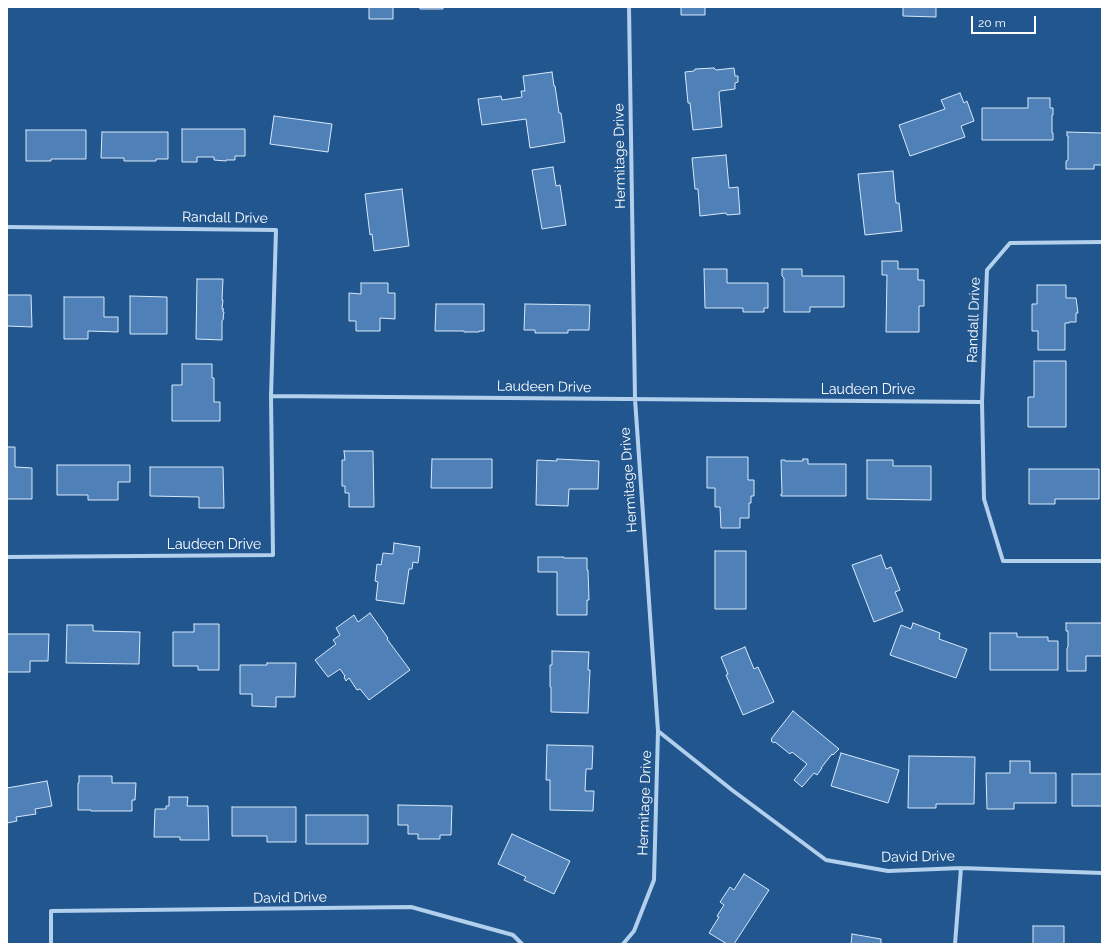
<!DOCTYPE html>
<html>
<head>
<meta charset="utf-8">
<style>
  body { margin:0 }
  #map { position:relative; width:1109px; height:951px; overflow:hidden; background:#22568f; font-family:Raleway,sans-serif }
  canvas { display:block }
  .frame { position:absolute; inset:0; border:8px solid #fff; pointer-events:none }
  .scale { position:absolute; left:971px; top:16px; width:65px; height:18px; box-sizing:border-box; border:2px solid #fff; border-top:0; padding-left:5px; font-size:12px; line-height:14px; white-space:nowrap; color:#fff; -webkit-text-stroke:3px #22568f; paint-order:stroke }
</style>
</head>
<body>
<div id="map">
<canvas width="1109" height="951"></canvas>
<div class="frame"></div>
<div class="scale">20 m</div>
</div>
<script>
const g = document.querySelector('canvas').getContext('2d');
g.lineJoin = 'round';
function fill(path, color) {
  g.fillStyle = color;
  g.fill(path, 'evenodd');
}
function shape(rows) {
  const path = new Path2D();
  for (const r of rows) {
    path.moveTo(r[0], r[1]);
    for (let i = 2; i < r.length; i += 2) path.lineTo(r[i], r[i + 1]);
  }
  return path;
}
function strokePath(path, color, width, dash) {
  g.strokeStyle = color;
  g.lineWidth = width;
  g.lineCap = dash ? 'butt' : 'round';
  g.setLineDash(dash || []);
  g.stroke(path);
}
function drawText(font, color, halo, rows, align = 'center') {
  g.font = font + ' Raleway,sans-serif';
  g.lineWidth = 3;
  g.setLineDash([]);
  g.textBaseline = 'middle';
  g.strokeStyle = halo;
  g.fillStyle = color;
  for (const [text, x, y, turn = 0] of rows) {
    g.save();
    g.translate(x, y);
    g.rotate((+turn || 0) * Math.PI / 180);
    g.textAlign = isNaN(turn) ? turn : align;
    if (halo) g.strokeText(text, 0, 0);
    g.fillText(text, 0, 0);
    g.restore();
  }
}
const building = shape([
  [369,7,393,7,393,19,369,19,369,7],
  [420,7,443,7,443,9,420,9,420,7],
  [681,7,711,7,705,7,705,15,681,15,681,7],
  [903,7,936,7,936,17,903,16,903,7],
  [714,68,716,70,734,68,735,76,738,76,738,82,735,83,735,89,720,91,719,93,722,127,693,130,690,103,688,103,685,72,694,71,695,69,714,68],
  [552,72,554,86,555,86,559,113,561,113,565,142,530,148,526,119,482,125,478,99,501,96,502,100,522,97,521,91,525,91,523,76,552,72],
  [960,93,964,103,967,101,974,121,961,126,965,137,910,156,899,125,945,109,941,100,960,93],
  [1028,98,1050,98,1050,108,1053,108,1053,115,1052,115,1052,133,1053,133,1053,140,982,140,982,108,1028,108,1028,98],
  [274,116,332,124,328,152,270,144,274,116],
  [182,129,245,129,245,156,235,156,235,160,226,160,226,161,214,160,214,157,197,157,197,162,182,162,182,129],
  [26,130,86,130,86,159,51,159,51,161,26,161,26,130],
  [102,132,168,132,168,159,156,159,156,161,124,161,124,158,101,158,102,132],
  [1067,132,1102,133,1102,165,1094,165,1094,169,1066,169,1066,161,1068,160,1068,136,1067,136,1067,132],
  [726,155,729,188,738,187,740,214,727,215,726,213,700,216,698,189,695,189,692,158,726,155],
  [553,167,556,186,560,185,566,225,542,229,532,170,553,167],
  [893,171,896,203,899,203,902,231,865,235,858,174,893,171],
  [402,189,409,246,374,251,372,234,370,235,365,194,402,189],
  [882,261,898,261,898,269,918,269,918,280,924,280,924,306,919,306,919,332,886,332,887,275,882,275,882,261],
  [704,269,727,269,727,283,768,283,768,308,764,308,764,312,743,312,743,308,705,308,704,269],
  [782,269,802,269,802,276,844,276,844,307,810,307,810,312,784,312,784,278,782,276,782,269],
  [197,279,223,279,222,300,223,300,222,309,224,309,223,310,223,312,224,312,223,318,224,318,222,321,222,340,196,339,197,279],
  [361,283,388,283,388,293,395,293,395,319,380,318,380,331,356,331,356,321,349,321,349,293,361,294,361,283],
  [1037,285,1066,285,1066,298,1076,298,1078,313,1076,313,1076,322,1069,322,1069,323,1065,323,1065,350,1038,350,1038,331,1032,331,1032,304,1037,304,1037,285],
  [7,295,31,295,32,327,7,326,7,328,7,295],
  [130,296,167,297,167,334,130,334,130,296],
  [64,297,104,297,104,317,118,317,118,332,88,331,88,339,64,339,64,297],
  [436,304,484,304,484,331,479,331,479,332,464,332,464,331,435,331,436,304],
  [525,304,590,305,589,330,568,330,568,333,535,333,535,330,524,330,525,304],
  [1034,361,1066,361,1066,427,1028,427,1028,397,1034,397,1034,361],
  [182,364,212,364,212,378,214,378,214,402,220,402,220,421,172,421,172,385,182,385,182,364],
  [7,447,15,447,15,467,32,468,32,499,7,499,7,447],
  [344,451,373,451,374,507,349,507,349,493,345,493,345,486,342,486,342,460,345,460,344,451],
  [707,457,748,457,748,480,754,480,754,496,751,496,751,503,749,503,749,518,740,518,740,528,721,528,720,507,715,507,715,488,707,488,707,457],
  [432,459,492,459,492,488,431,488,432,459],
  [557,459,599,461,598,489,569,489,568,506,536,505,537,460,557,461,557,459],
  [803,459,808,459,808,464,846,464,846,496,781,496,781,494,782,494,781,460,785,460,785,461,803,461,803,459],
  [867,460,893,460,893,466,931,466,931,500,867,499,867,460],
  [57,465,130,465,130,482,118,482,118,500,88,500,88,495,57,495,57,465],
  [150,467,223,467,224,508,199,508,199,497,150,496,150,467],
  [1029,469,1099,469,1099,499,1055,499,1055,504,1029,504,1029,469],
  [394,543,420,547,418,563,413,562,412,569,409,569,404,604,376,600,378,582,375,581,377,564,381,565,383,553,393,554,394,543],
  [715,551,746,551,746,609,715,609,715,551],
  [881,555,886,569,891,567,900,590,895,592,903,611,874,622,852,565,881,555],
  [538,557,564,557,564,558,587,558,587,570,588,570,589,600,587,600,587,615,557,615,557,572,538,572,538,557],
  [370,613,388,638,387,639,410,670,369,700,360,689,357,690,349,678,346,681,344,677,345,676,340,669,328,677,315,660,336,644,333,640,340,635,336,628,354,615,358,622,370,613],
  [913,623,940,633,939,639,967,649,956,678,890,655,901,625,911,629,913,623],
  [1066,623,1102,623,1102,656,1086,656,1086,671,1067,671,1067,648,1068,647,1068,631,1066,631,1066,623],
  [194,624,219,624,219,670,198,670,198,666,173,666,173,632,194,632,194,624],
  [67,625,93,625,93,631,140,632,139,664,66,663,67,625],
  [990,633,1017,633,1017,637,1048,637,1048,641,1058,641,1058,670,990,670,990,633],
  [7,634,49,634,48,661,30,661,30,672,7,672,7,634],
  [745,647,754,669,758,667,774,702,743,715,726,675,728,674,721,657,745,647],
  [552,651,589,652,588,670,590,670,588,713,551,712,551,687,550,687,550,665,552,665,552,651],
  [267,663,296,663,295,697,276,697,276,707,252,706,252,694,240,694,240,665,267,665,267,663],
  [793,711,839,749,833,755,832,754,821,768,822,768,817,775,814,773,802,787,794,780,807,764,792,752,790,754,775,742,774,743,771,741,772,740,771,739,793,711],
  [547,745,593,746,592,769,586,769,585,791,594,791,593,811,550,810,550,780,546,780,547,745],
  [841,753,899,770,888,803,831,786,841,753],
  [909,756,975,757,974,804,936,804,936,808,908,808,909,756],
  [1010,761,1030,761,1030,773,1056,773,1056,803,1014,803,1014,809,987,809,986,773,1010,773,1010,761],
  [1072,774,1102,774,1102,806,1072,806,1072,774],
  [79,776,112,776,112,783,136,783,135,800,132,800,132,811,91,811,91,810,78,810,78,783,79,783,79,776],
  [47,781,52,806,35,809,36,814,16,817,17,821,7,823,7,788,47,781],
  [169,797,188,797,187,806,208,806,209,840,180,840,180,837,154,837,155,809,166,809,166,806,169,806,169,797],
  [398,805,452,806,451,835,440,835,440,839,418,839,418,834,408,834,408,825,398,825,398,805],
  [232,807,296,807,296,842,267,842,267,836,232,836,232,807],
  [306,815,368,815,368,844,306,844,306,815],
  [512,834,570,861,554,894,524,880,526,877,498,864,512,834],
  [744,874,769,890,734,944,727,944,709,933,719,917,717,916,724,905,720,902,730,887,734,890,744,874],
  [1033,926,1064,926,1064,944,1033,944,1033,926],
  [852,934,881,939,881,944,851,944,852,934]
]);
fill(building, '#4f81b8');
strokePath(building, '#d7e8f9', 1);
strokePath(shape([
  [7,227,276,230,271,396,273,555,7,557],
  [1102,242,1010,243,987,270,982,402,984,499,1003,561,1102,561],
  [271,396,982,402],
  [658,731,732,790,826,860,888,871,961,868,1102,873],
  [51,944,51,911,411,907,513,935,522,944],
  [623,944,634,931,654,880,658,731,635,399,629,7],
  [955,944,961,868]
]), '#b2cfec', 4);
drawText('14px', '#fff', '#22568f', [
  ["Hermitage Drive",620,156,-91],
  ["Randall Drive",225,218,1],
  ["Randall Drive",974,320,-88],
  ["Laudeen Drive",544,387,1],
  ["Laudeen Drive",868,390],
  ["Hermitage Drive",629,480,-94],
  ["Laudeen Drive",214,545],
  ["Hermitage Drive",645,803,-88],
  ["David Drive",918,857,-1],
  ["David Drive",290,898,-1]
]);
</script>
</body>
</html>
